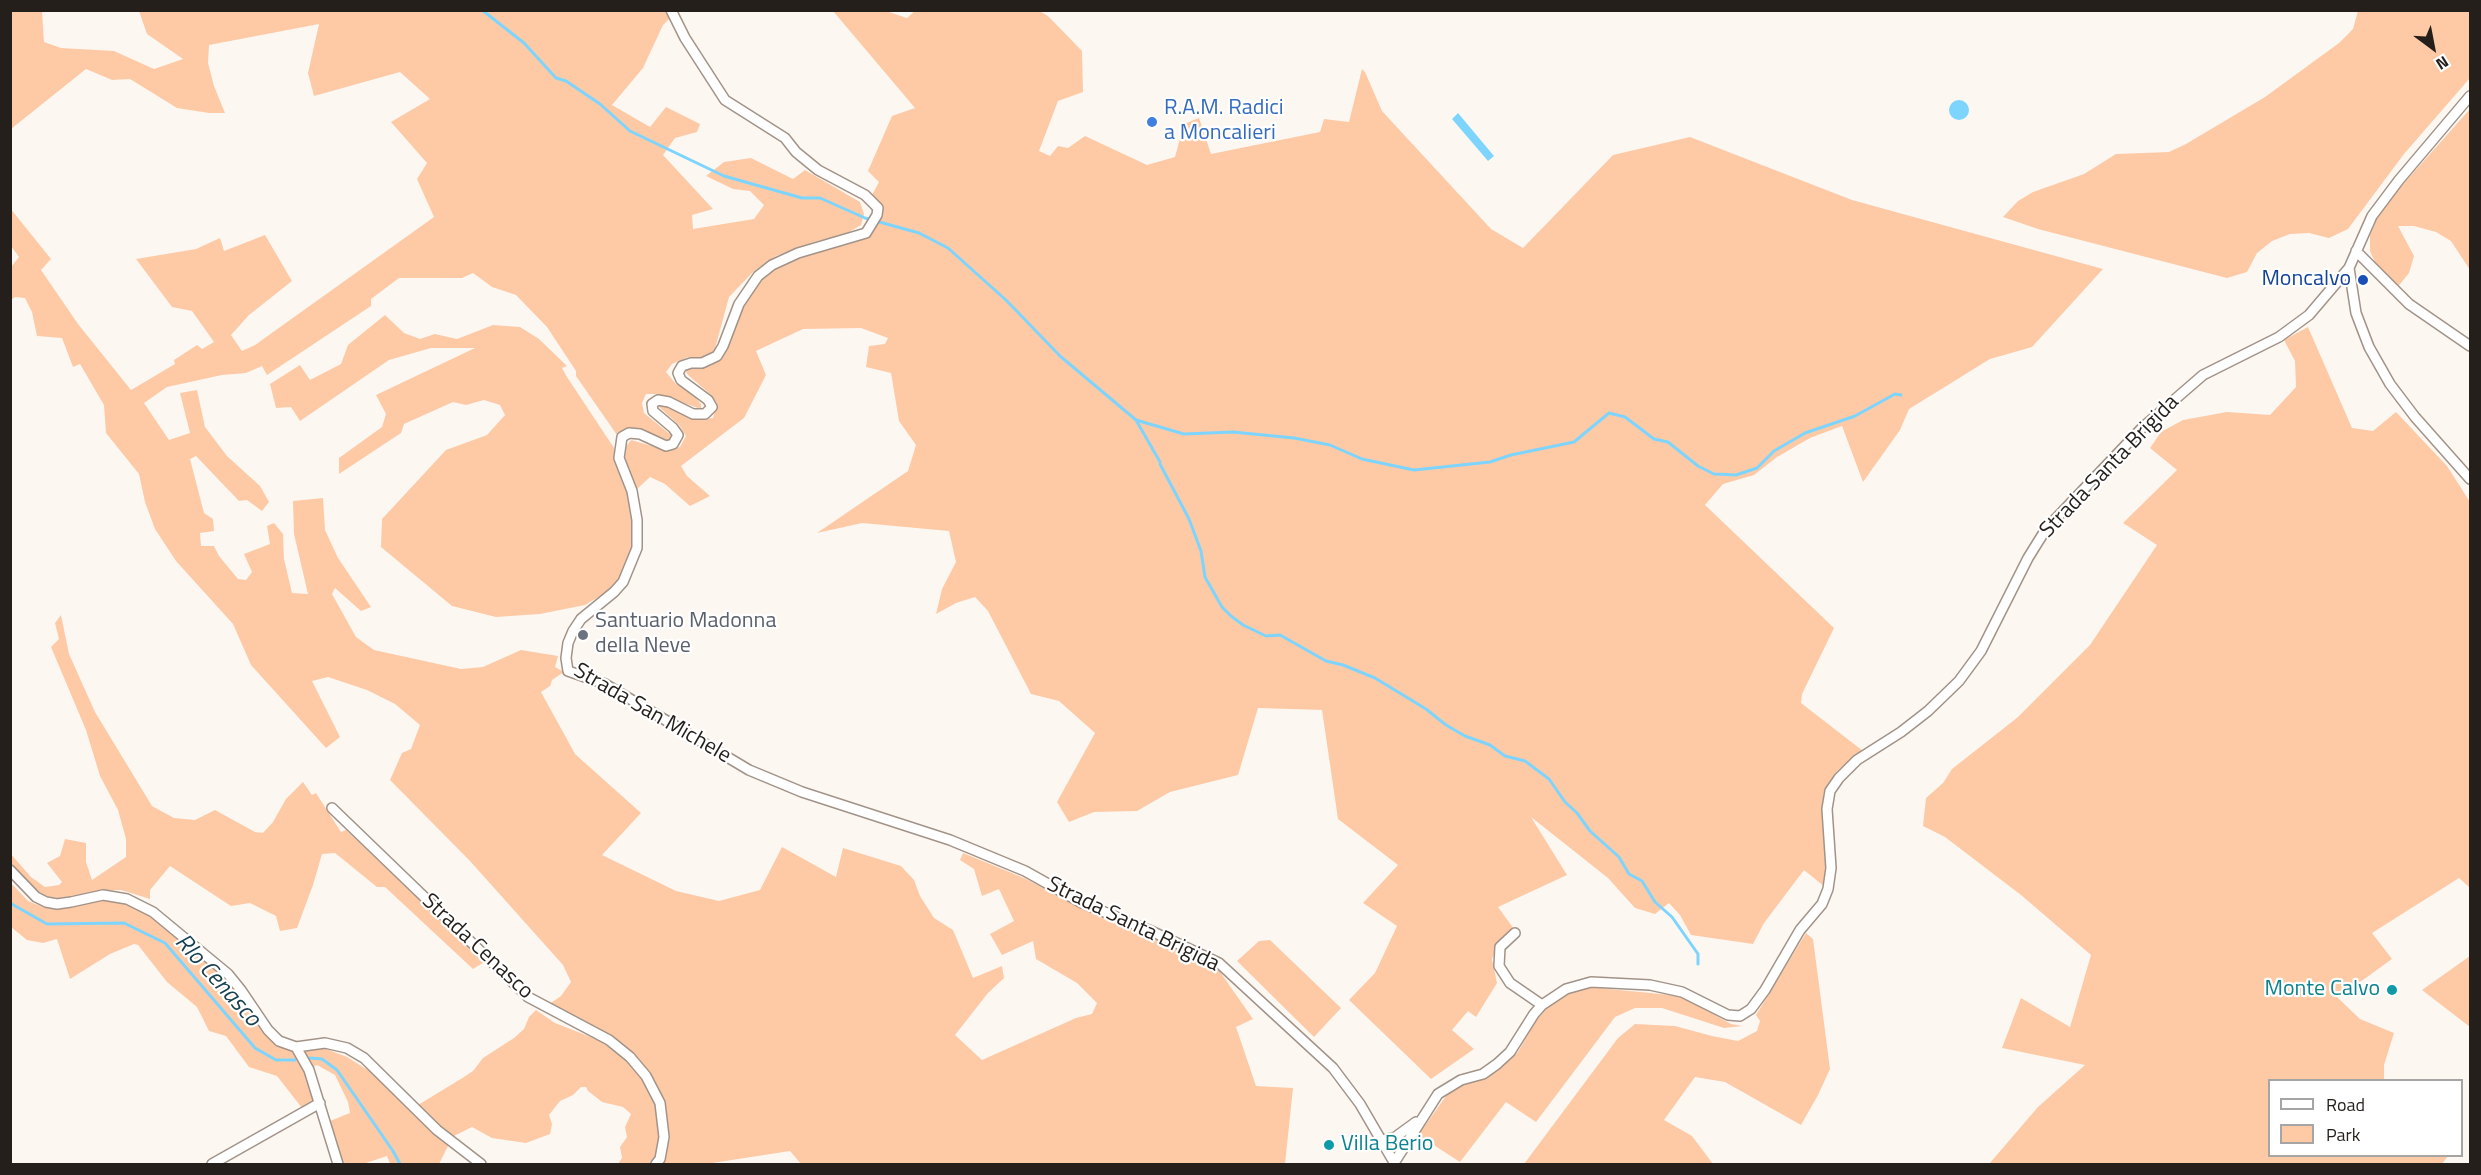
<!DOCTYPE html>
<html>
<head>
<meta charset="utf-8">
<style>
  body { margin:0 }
  #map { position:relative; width:2481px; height:1175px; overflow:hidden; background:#fdf7f2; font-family:"Titillium Web",sans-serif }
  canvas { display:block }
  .frame { position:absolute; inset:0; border:12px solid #241f1b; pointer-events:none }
  .legend { position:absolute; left:2268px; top:1079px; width:195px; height:78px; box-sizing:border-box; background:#fff; border:2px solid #a7a5a4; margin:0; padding:8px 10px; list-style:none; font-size:18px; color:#241f1b }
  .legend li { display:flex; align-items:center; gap:12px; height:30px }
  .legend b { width:30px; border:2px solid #a7a5a4 }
  .north { position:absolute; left:2403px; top:18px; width:60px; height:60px; -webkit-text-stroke:4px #fff; paint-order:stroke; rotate:148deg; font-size:16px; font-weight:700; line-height:24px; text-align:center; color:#241f1b }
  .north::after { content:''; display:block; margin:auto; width:21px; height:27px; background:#241f1b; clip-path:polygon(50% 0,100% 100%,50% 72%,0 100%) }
</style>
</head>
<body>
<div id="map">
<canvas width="2481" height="1175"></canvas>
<div class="frame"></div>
<ul class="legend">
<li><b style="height:8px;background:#fff"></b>Road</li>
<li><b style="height:16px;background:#fecaa6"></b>Park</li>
</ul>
<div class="north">N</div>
</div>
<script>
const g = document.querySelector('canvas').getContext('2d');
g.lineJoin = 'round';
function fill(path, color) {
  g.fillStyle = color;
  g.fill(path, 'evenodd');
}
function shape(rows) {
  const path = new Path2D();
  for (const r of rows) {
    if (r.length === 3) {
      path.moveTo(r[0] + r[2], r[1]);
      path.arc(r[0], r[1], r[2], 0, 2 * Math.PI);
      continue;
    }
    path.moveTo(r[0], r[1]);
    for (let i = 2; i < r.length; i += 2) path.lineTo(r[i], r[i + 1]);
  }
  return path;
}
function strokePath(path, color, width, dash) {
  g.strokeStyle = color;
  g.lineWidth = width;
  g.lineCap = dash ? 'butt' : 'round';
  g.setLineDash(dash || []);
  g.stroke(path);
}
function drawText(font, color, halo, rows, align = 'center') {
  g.font = font + ' "Titillium Web",sans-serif';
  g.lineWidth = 4.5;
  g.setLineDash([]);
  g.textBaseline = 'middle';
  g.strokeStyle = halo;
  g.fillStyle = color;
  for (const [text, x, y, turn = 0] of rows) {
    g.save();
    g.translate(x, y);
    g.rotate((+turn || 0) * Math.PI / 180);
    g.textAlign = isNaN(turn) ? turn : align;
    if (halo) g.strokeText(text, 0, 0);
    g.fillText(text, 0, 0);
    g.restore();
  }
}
fill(shape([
  [517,10,519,12,521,10,677,11,663,25,643,68,612,105,650,127,666,107,700,124,697,132,675,138,663,155,713,209,692,215,693,229,754,219,764,205,750,191,733,189,706,176,724,162,751,158,793,179,805,170,860,202,864,214,861,225,842,236,817,241,776,256,753,272,729,297,714,352,700,359,688,357,672,364,666,372,676,384,690,391,701,404,701,409,657,394,646,394,642,403,644,413,671,435,670,440,665,441,641,430,628,429,617,435,576,376,576,371,547,327,516,295,492,287,473,273,462,278,399,278,371,299,371,306,267,375,262,366,246,373,222,375,167,387,144,403,169,440,190,433,180,393,197,390,205,427,227,456,260,486,269,502,262,511,247,500,239,501,196,456,190,459,204,513,213,519,214,531,200,533,201,546,214,546,219,556,238,579,246,580,252,572,244,554,270,544,267,526,274,523,283,534,284,559,292,593,308,594,294,534,293,501,323,498,325,530,338,558,371,607,361,611,335,588,332,594,356,637,374,650,461,669,483,667,521,650,558,656,555,667,564,672,552,680,550,686,541,692,575,754,641,813,602,855,676,891,719,901,760,890,782,847,836,877,843,848,901,866,914,880,920,896,934,918,953,930,973,978,1002,966,1004,978,988,993,955,1035,982,1060,1076,1018,1092,1014,1097,1003,1077,983,1036,959,1033,941,1002,955,990,934,1014,921,999,889,982,896,974,869,960,860,963,853,1024,878,1079,907,1146,933,1218,969,1253,1019,1236,1027,1256,1086,1293,1088,1285,1164,801,1164,790,1151,706,1164,662,1164,670,1138,664,1102,632,1053,602,1031,548,1005,561,996,571,982,563,965,470,861,390,780,402,753,411,749,420,725,395,704,367,690,328,677,312,681,340,737,326,748,251,665,233,624,176,561,155,529,145,502,139,474,106,433,104,405,80,364,73,367,62,338,37,336,32,312,25,298,15,297,11,300,11,267,19,257,11,246,10,208,51,259,41,270,78,324,131,390,175,364,174,360,197,345,202,349,214,342,192,311,172,307,136,259,196,249,220,238,224,251,265,235,292,281,249,315,231,335,242,351,255,345,434,217,417,179,427,163,391,122,430,99,400,72,314,96,308,73,319,24,209,45,208,63,214,86,225,113,209,113,177,108,130,79,112,80,86,69,11,129,11,11,42,11,44,42,61,48,114,51,154,69,183,59,147,34,139,11],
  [916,10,1038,10,1048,16,1082,51,1083,92,1058,101,1039,151,1050,156,1058,146,1068,148,1085,136,1147,165,1175,157,1184,124,1199,118,1211,154,1320,132,1324,119,1349,122,1362,69,1365,72,1382,111,1491,229,1523,248,1613,155,1690,137,1852,200,2103,269,2032,347,1990,359,1909,409,1900,430,1863,482,1842,426,1810,438,1777,457,1754,475,1723,484,1705,505,1834,628,1802,694,1801,703,1863,751,1838,770,1824,791,1822,818,1827,869,1825,887,1804,870,1764,923,1753,944,1691,935,1680,915,1669,903,1655,914,1635,908,1608,878,1531,817,1567,875,1498,907,1514,929,1502,937,1492,959,1497,983,1476,1017,1468,1011,1452,1030,1474,1049,1431,1079,1349,1000,1375,973,1397,926,1363,903,1398,865,1338,819,1322,710,1258,708,1238,775,1170,792,1137,811,1094,812,1069,822,1057,802,1095,733,1059,701,1031,694,988,611,975,597,956,603,936,614,942,589,956,562,949,531,862,523,817,533,908,471,916,445,899,421,891,373,866,367,869,346,885,344,888,338,861,328,803,329,756,351,766,375,744,418,681,466,687,476,710,496,690,506,665,484,650,477,636,490,624,459,624,449,631,440,666,450,680,447,686,436,679,425,658,406,660,404,677,409,696,420,713,418,717,403,710,394,688,375,685,370,704,367,720,360,728,348,744,304,761,279,775,267,794,258,858,238,873,214,866,198,872,195,879,182,868,171,892,116,915,108,833,11,886,11,907,18],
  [2358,11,2470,11,2470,78,2404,154,2348,229,2329,238,2309,233,2290,234,2272,241,2257,253,2247,272,2227,278,2038,229,2003,217,2018,201,2033,192,2084,174,2116,154,2169,152,2186,144,2265,97,2339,43,2353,29],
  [2470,109,2470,270,2451,241,2436,232,2414,226,2398,226,2414,256,2409,273,2396,289,2379,271,2370,251,2370,236,2381,209],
  [385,315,404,333,420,339,435,334,457,339,493,325,520,327,539,339,567,366,562,368,567,377,614,448,616,460,628,492,633,520,633,546,620,578,605,593,585,605,540,614,496,617,452,606,381,547,382,519,446,450,487,435,505,415,500,405,484,400,466,405,453,402,404,424,401,433,339,474,339,458,382,427,386,414,376,395,475,348,431,348,389,360,300,421,291,407,276,408,270,384,300,365,310,380,341,364,348,345],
  [2308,327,2352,428,2373,431,2396,412,2447,466,2470,502,2470,888,2459,878,2372,933,2392,959,2338,998,2360,1019,2394,1033,2384,1065,2384,1080,2270,1080,2270,1156,2448,1156,2442,1164,1989,1164,2038,1107,2085,1065,2002,1048,2021,998,2070,1027,2091,955,2021,895,1945,837,1923,826,1926,798,1943,783,1952,769,2018,717,2090,645,2157,545,2123,523,2177,470,2150,448,2161,432,2183,420,2227,412,2270,415,2296,387,2295,361,2284,340],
  [61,615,69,654,95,712,152,806,174,818,195,820,215,810,255,832,263,833,273,822,286,799,303,782,312,795,316,793,341,832,346,830,486,961,473,969,385,887,377,887,335,853,322,854,313,885,297,928,280,931,276,916,250,903,231,906,170,866,150,890,150,899,121,890,100,891,59,898,45,896,27,884,11,867,10,853,31,877,45,887,59,885,62,882,47,863,60,856,65,839,86,843,86,862,92,880,126,857,126,839,118,810,100,776,86,730,51,647,59,639,55,623],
  [10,882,28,901,43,907,68,907,103,899,126,903,150,914,225,975,292,1049,326,1049,347,1057,379,1077,414,1114,449,1144,439,1164,390,1164,387,1156,363,1164,343,1164,330,1121,350,1113,348,1102,335,1075,317,1065,304,1071,314,1099,302,1108,277,1076,249,1067,226,1036,209,1031,197,1007,167,982,138,945,134,944,110,954,70,979,57,939,43,943,27,940,11,927],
  [1806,933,1813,939,1830,1069,1818,1095,1801,1125,1725,1082,1695,1077,1664,1120,1692,1136,1713,1164,1524,1164,1618,1038,1635,1024,1675,1026,1712,1036,1738,1041,1757,1031,1760,1021,1756,1015],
  [1270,940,1341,1008,1314,1037,1237,961,1259,941],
  [2470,956,2470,1027,2422,990],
  [1588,987,1681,996,1731,1024,1742,1026,1724,1028,1662,1008,1635,1008,1615,1017,1536,1122,1506,1102,1460,1162,1418,1135,1446,1096,1461,1085,1488,1077,1518,1052,1535,1022,1548,1007,1568,993],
  [536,1010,555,1023,596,1039,628,1059,645,1080,656,1106,661,1130,659,1151,653,1164,618,1164,622,1158,620,1147,627,1137,625,1127,631,1114,623,1107,602,1102,588,1091,586,1087,581,1087,573,1095,560,1101,549,1115,552,1124,550,1134,526,1143,492,1138,472,1127,452,1137,418,1105,464,1077,473,1071,483,1058,514,1038,524,1029,529,1017]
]), '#fecaa6');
fill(shape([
  [1959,110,10],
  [1458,113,1494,156,1488,161,1452,119]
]), '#7dd5fe');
strokePath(shape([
  [482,10,524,43,556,78,566,81,600,104,630,131,724,176,802,198,820,198,865,218,919,233,948,248,1007,301,1060,356,1136,420,1160,462],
  [1136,420,1184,434,1233,432,1294,438,1330,445,1362,459,1414,470,1490,462,1511,455,1574,442,1609,413,1625,417,1654,439,1668,442,1698,466,1714,474,1736,475,1757,468,1774,451,1805,433,1855,416,1895,394,1901,395],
  [1160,464,1189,519,1201,551,1205,577,1222,607,1231,616,1243,625,1266,636,1280,635,1326,661,1343,665,1375,678,1426,709,1446,725,1465,736,1490,745,1505,756,1525,761,1549,779,1565,802,1577,813,1590,831,1619,857,1629,874,1642,881,1655,902,1672,917,1698,954,1698,964],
  [10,903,47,924,124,923,165,943,255,1048,276,1060,295,1060],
  [310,1058,322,1059,337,1070,393,1151,400,1164]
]), '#7dd5fe', 3);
const street = shape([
  [671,10,685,38,725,100,785,138,796,152,818,170,865,195,878,208,877,215,866,233,798,253,772,265,758,276,739,304,723,346,717,356,702,363,691,363,682,366,678,373,681,380,708,400,712,407,705,414,693,414,669,402,658,400,652,404,653,411,673,428,678,435,673,444,666,446,640,434,629,433,622,437,619,458,632,491,637,520,637,548,623,582,614,592,581,619,573,631,568,643,566,658,568,671,605,684,749,770,802,792,950,840,1025,871,1082,903,1149,930,1219,963,1333,1068,1360,1104,1395,1164],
  [2356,251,2409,304,2470,346],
  [2349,268,2356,313,2369,347,2390,384,2415,417,2470,479],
  [332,808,528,997,609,1040,630,1057,646,1076,660,1103,664,1137,660,1159,656,1164],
  [10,870,36,897,46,902,57,904,71,902,103,895,127,899,153,912,228,974,241,990,268,1030,279,1041,296,1047,325,1043,347,1048,364,1058,437,1130,481,1164],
  [1515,933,1500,947,1499,966,1510,983,1542,1005],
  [296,1047,309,1070,338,1164],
  [1382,1140,1394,1138,1416,1122],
  [1394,1163,1438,1094,1461,1080,1483,1074,1497,1064,1510,1052,1534,1014,1542,1005,1566,989,1591,982,1650,985,1682,992,1728,1015,1740,1016,1751,1009,1765,990,1800,930,1822,904,1828,889,1831,868,1827,809,1830,791,1839,778,1857,760,1901,732,1928,711,1959,681,1981,651,2028,558,2046,529,2143,427,2203,375,2279,337,2309,315,2349,268,2372,216,2399,180,2470,96],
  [212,1164,320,1103]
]);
strokePath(street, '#a29388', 12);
strokePath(street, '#fff', 9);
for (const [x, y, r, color] of [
  [1152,122,6,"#3f7fe0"],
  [2363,280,6,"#1a4fb4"],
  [583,635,6,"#6b7280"],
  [2392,990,6,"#0f9aa8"],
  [1329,1145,6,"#0f9aa8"]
]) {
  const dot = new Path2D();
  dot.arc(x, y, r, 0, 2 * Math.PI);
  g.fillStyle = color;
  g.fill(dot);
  strokePath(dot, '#fff', 2);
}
drawText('22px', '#366cbe', '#fff', [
  ["R.A.M. Radici",1164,109],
  ["a Moncalieri",1164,134]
], 'left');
drawText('22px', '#164399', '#fff', [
  ["Moncalvo",2351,280]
], 'right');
drawText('22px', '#241f1b', '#fff', [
  ["Strada Santa Brigida",2110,467,-46],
  ["Strada San Michele",652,714,30],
  ["Strada Santa Brigida",1133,925,26],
  ["Strada Cenasco",477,947,43]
]);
drawText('22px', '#5b616d', '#fff', [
  ["Santuario Madonna",595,622],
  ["della Neve",595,647]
], 'left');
drawText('22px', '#0d838f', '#fff', [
  ["Monte Calvo",2380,990],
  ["Villa Berio",1341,1145,"left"]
], 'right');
drawText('italic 24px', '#194051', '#fff', [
  ["RIo Cenasco",217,981,48]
]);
</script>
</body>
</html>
